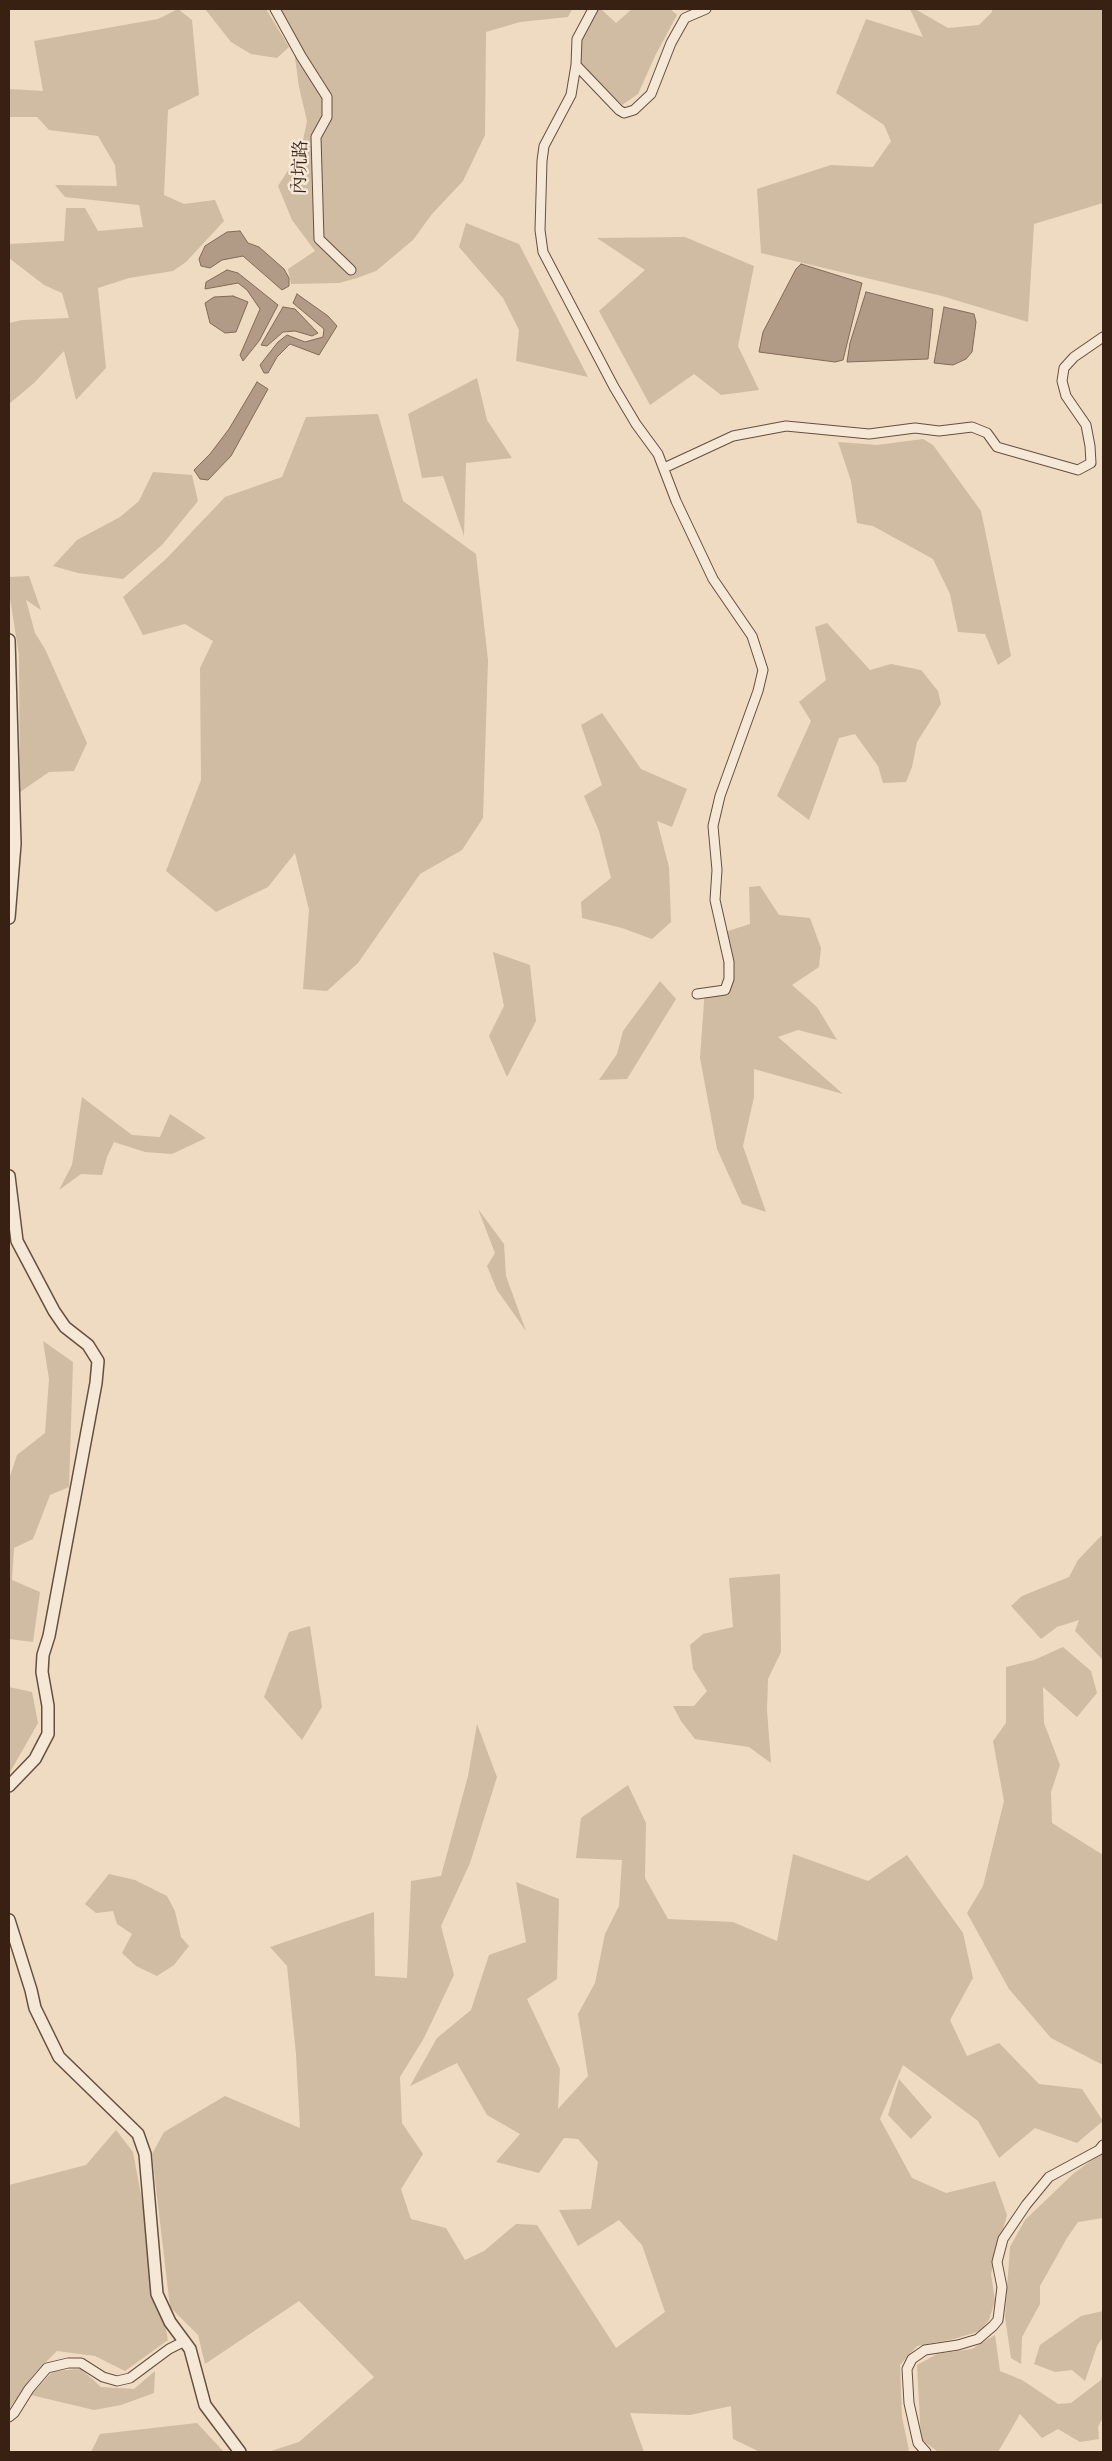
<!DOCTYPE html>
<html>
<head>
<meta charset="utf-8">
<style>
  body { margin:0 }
  #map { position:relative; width:1112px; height:2461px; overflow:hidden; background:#efdbc1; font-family:"Gentium Book Plus",serif }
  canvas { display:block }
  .frame { position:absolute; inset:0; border:10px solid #382013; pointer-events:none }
</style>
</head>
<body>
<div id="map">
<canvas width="1112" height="2461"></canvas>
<div class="frame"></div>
</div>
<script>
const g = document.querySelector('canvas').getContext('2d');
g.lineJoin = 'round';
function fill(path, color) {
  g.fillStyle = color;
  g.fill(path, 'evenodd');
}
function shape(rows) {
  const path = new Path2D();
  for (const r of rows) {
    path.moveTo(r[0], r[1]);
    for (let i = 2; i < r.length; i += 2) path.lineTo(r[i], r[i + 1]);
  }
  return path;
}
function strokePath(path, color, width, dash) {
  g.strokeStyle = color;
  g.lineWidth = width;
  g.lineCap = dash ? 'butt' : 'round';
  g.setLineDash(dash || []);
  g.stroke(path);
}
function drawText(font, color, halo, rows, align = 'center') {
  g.font = font + ' "Gentium Book Plus","Noto Serif TC",serif';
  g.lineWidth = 5;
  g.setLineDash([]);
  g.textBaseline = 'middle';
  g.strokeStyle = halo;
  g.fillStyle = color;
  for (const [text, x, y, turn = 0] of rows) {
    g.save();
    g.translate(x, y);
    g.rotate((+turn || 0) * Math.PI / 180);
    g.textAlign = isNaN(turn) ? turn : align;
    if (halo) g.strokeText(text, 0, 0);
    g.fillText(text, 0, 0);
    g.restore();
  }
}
fill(shape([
  [178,9,192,20,199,95,168,110,164,195,184,204,215,200,224,221,186,262,173,271,129,278,98,288,106,368,76,400,64,351,34,383,9,404,9,323,22,320,69,318,62,293,44,285,9,258,9,244,64,241,66,208,85,208,98,231,143,227,139,205,65,197,55,185,117,186,115,165,98,136,49,130,37,117,9,117,9,89,43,91,34,41,158,19],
  [205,9,266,9,289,47,277,58,251,54,231,42],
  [275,9,572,9,568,17,520,22,486,32,485,135,463,181,432,214,413,240,376,271,357,278,339,283,291,284,288,269,315,251,292,220,278,186,301,150,307,121,299,87,292,36],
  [594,9,601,9,616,23,632,9,670,9,677,15,655,56,638,94,622,105,581,64,580,40],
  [910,9,915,9,948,28,979,25,992,12,992,9,1103,9,1103,203,1034,224,1028,322,942,296,761,253,757,189,831,165,873,167,891,141,884,125,836,93,866,19,923,37],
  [466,223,519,244,588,377,516,361,519,330,503,298,459,247],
  [685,237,754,266,738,346,759,390,721,395,694,374,650,405,599,311,645,270,597,238],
  [477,378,487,420,512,458,466,463,464,536,443,476,422,478,408,414],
  [378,414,403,501,476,554,488,660,483,818,462,850,420,874,358,963,327,991,303,989,309,910,295,853,268,887,216,912,166,871,201,780,200,668,213,641,185,624,143,635,123,597,167,558,225,497,282,477,306,417],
  [923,439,933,445,981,511,1011,656,998,665,985,634,958,632,950,594,933,559,873,526,857,523,851,481,838,442,877,445],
  [153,472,192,475,198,501,162,545,123,579,78,573,53,566,77,540,120,517,139,501],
  [29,576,41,610,26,600,35,633,45,649,87,743,74,771,49,772,20,792,19,655,9,592,9,577],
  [827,623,870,670,891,664,921,670,938,691,941,704,917,742,912,767,906,782,883,783,878,766,855,734,839,738,809,820,777,796,811,721,799,702,826,680,815,627],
  [602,713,641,769,687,789,672,827,657,821,669,867,671,922,652,939,622,928,582,918,581,902,611,878,599,831,584,796,602,785,581,725],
  [760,886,779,915,810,918,821,948,819,967,792,985,817,1007,837,1040,798,1030,778,1037,843,1094,754,1069,754,1097,743,1146,766,1212,742,1204,717,1149,700,1058,705,988,724,988,722,933,750,924,749,887],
  [493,952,530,965,536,1021,507,1077,489,1036,504,1006],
  [660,981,676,999,627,1079,599,1080,617,1054,623,1031],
  [82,1097,132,1135,160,1137,170,1114,206,1138,172,1154,145,1152,114,1142,107,1157,102,1175,81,1174,59,1190,72,1165],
  [478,1209,504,1244,506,1276,526,1331,497,1290,487,1266,495,1253],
  [43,1341,73,1362,69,1487,50,1495,33,1539,14,1548,12,1580,40,1592,33,1642,9,1639,9,1479,17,1455,45,1433,49,1379],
  [1101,1536,1103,1536,1103,1660,1075,1631,1079,1620,1057,1627,1041,1639,1011,1606,1022,1596,1069,1577,1078,1560],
  [780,1574,781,1652,768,1679,767,1710,771,1763,749,1747,695,1739,681,1721,673,1706,694,1706,707,1691,693,1669,690,1645,703,1634,733,1627,729,1578],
  [310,1626,322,1707,302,1740,264,1697,289,1632],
  [1063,1647,1091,1671,1097,1693,1077,1717,1043,1687,1044,1723,1060,1765,1051,1792,1052,1823,1103,1855,1103,2065,1051,2038,1009,1989,967,1913,983,1886,1004,1801,993,1741,1006,1723,1006,1667,1034,1660],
  [9,1687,32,1692,38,1723,9,1774],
  [477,1724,497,1777,470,1863,441,1926,454,1975,424,2038,400,2077,402,2123,423,2154,401,2189,411,2219,446,2228,465,2260,484,2251,516,2224,537,2225,616,2348,665,2312,642,2245,619,2220,578,2246,559,2210,591,2209,598,2162,578,2139,564,2138,539,2173,496,2162,520,2134,487,2115,457,2063,410,2086,437,2038,471,2010,489,1955,526,1942,516,1882,559,1899,557,1979,527,1999,560,2069,558,2109,588,2076,578,2014,595,1983,605,1934,619,1906,622,1860,576,1858,581,1818,628,1785,646,1823,645,1878,668,1919,733,1922,777,1941,793,1854,868,1881,907,1855,963,1933,973,1978,950,2020,967,2056,999,2043,1039,2084,1082,2089,1103,2121,1077,2143,1035,2128,999,2158,978,2121,903,2065,880,2119,912,2178,946,2193,995,2181,1007,2215,991,2274,995,2301,989,2320,980,2331,954,2339,917,2346,900,2365,902,2417,909,2450,906,2452,760,2452,733,2439,731,2406,690,2415,630,2413,644,2452,268,2452,299,2442,374,2377,299,2301,205,2364,198,2335,170,2307,152,2154,164,2132,225,2096,300,2128,296,2054,287,1966,270,1947,374,1912,375,1976,407,1978,411,1881,441,1876,468,1776],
  [109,1874,135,1880,167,1896,175,1911,181,1937,189,1946,174,1965,157,1976,136,1966,122,1953,132,1934,117,1924,113,1911,96,1913,85,1904],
  [899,2079,932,2117,911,2139,888,2115],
  [116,2130,133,2152,168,2340,125,2371,95,2356,57,2351,35,2373,9,2409,9,2185,86,2165],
  [1103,2152,1103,2218,1078,2222,1067,2238,1040,2286,1040,2304,1022,2337,1021,2364,1011,2358,1005,2317,1010,2247,1025,2220,1073,2174],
  [1103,2311,1103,2337,1097,2346,1085,2381,1072,2370,1055,2372,1034,2364,1040,2345,1081,2316],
  [995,2335,1000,2371,1022,2380,1058,2404,1071,2403,1101,2380,1103,2372,1103,2417,1098,2427,1099,2439,1080,2442,1058,2429,1042,2438,1020,2414,998,2452,938,2452,921,2439,917,2365,937,2354,972,2349],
  [81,2369,101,2387,134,2389,155,2371,154,2393,121,2405,94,2410,31,2395,53,2371],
  [197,2423,224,2452,91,2452,100,2434]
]), '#d0bba3');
const water = shape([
  [240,231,248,243,259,247,284,269,289,278,289,286,282,290,243,256,222,260,210,268,201,266,199,259,205,246,227,232,240,231],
  [801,264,862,283,843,360,835,362,759,352,763,332,796,269,801,264],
  [227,270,238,273,278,305,259,341,243,361,240,355,260,309,247,290,238,283,205,289,206,282,227,270],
  [866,292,933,309,928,359,847,362,850,343,866,292],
  [297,294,328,316,337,326,319,355,290,344,277,357,268,373,264,373,260,365,278,342,287,335,305,342,323,337,324,329,293,303,297,294],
  [233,296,248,302,236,332,225,333,210,323,205,303,214,297,233,296],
  [283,307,295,309,318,333,312,336,295,331,283,332,267,346,261,345,283,307],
  [944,307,974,314,976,322,972,352,966,359,953,365,934,363,944,307],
  [257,382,268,389,231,456,208,480,200,479,194,470,210,454,229,429,257,382]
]);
fill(water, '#b19b86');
strokePath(water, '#816a58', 1);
const minor = shape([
  [275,9,301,56,327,97,327,117,316,137,319,239,351,270],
  [593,9,577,39,576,65,571,95,544,146,542,161,540,230,543,252,614,387,636,424,658,454,676,501,713,579,752,636,763,670,758,691,720,796,713,826,717,870,715,900,729,962,729,979,725,990,697,994],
  [576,65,619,110,624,113,634,110,651,94,671,43,685,18,706,9],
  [664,468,733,436,786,426,869,434,915,428,939,431,972,427,987,433,997,447,1078,470,1091,463,1090,446,1086,425,1066,396,1062,381,1064,368,1074,357,1103,337],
  [9,2417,14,2413,29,2389,47,2368,68,2363,81,2363,103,2377,117,2381,130,2378,169,2349,185,2341],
  [926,2452,918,2443,909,2403,907,2369,912,2359,925,2350,958,2345,978,2339,993,2326,998,2320,1002,2287,997,2262,1003,2239,1026,2205,1049,2177,1099,2150,1103,2145]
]);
const tertiary = shape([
  [9,640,15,844,9,918],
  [9,1176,17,1241,54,1311,65,1327,88,1345,98,1361,96,1383,49,1636,43,1655,42,1672,48,1706,48,1734,35,1759,9,1786],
  [9,1920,31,1990,35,2008,59,2057,138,2134,145,2154,157,2294,170,2322,190,2349,205,2405,240,2452]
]);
strokePath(minor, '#664f3e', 11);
strokePath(tertiary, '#664f3e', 14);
strokePath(minor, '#f5e8d7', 9);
strokePath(tertiary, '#f5e8d7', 11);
drawText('18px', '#382013', '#f5e8d7', [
  ["內坑路",301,167,-88]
]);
</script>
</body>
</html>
